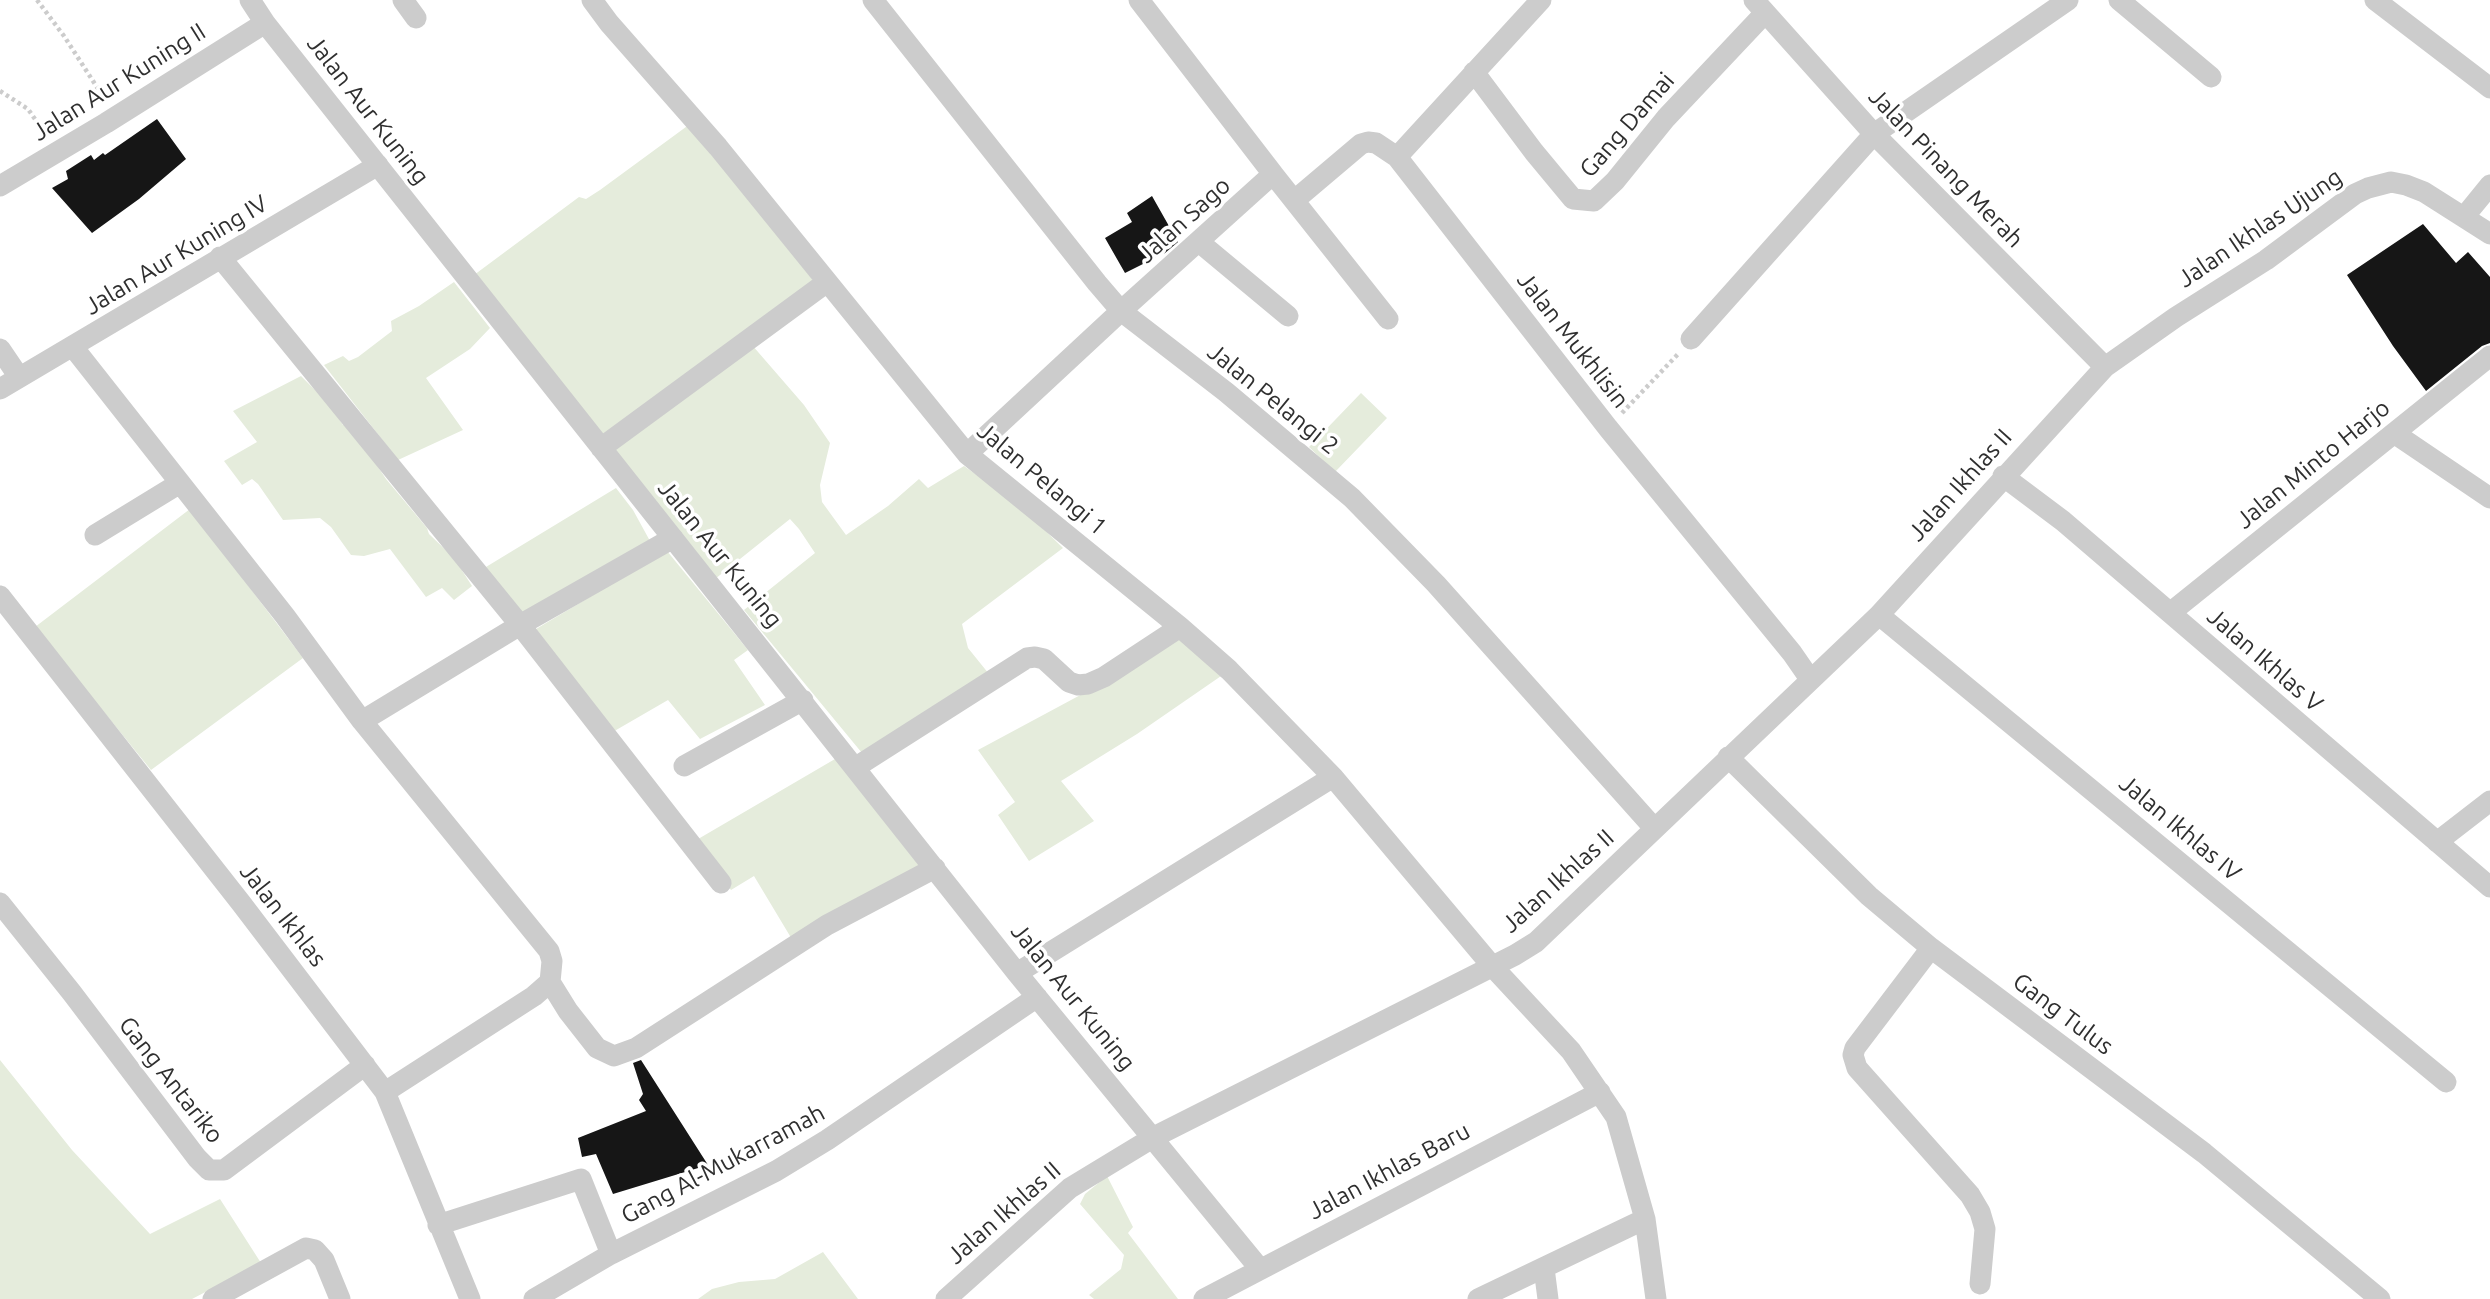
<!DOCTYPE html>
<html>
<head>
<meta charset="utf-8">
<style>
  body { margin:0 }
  canvas { display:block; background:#fff }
</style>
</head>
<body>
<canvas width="2490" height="1299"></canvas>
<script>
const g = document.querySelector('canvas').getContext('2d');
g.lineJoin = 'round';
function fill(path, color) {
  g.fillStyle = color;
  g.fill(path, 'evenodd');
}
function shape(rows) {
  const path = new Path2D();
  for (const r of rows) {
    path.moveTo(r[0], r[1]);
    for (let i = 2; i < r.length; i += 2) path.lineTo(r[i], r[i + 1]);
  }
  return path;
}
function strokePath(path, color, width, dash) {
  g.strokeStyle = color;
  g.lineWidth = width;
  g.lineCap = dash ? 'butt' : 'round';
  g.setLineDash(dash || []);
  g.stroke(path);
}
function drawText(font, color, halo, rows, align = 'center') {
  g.font = font + ' Ubuntu,sans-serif';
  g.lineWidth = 7;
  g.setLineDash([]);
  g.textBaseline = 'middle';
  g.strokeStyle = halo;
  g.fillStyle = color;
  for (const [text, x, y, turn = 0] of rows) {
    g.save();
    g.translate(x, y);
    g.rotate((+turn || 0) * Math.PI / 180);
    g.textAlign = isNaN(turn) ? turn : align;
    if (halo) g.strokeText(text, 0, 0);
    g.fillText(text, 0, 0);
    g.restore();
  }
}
fill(shape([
  [690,124,813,280,605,438,474,275,579,197,586,199,600,190],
  [454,282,490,328,470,349,426,378,463,430,398,460,324,365,343,356,349,361,358,357,392,331,391,321,419,306],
  [752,345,804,405,830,443,820,485,822,502,846,535,888,506,919,479,928,488,964,466,1019,505,1063,548,962,624,968,648,989,674,862,753,744,610,815,553,799,529,790,519,715,579,615,451,617,445],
  [301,376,329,404,343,425,350,425,386,479,427,528,429,534,454,558,472,586,454,600,442,588,426,597,390,549,364,556,351,555,331,527,320,518,283,520,258,484,252,479,242,485,224,461,257,442,233,411],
  [1361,393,1387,418,1335,472,1309,447],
  [616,488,633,510,650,541,521,620,481,570],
  [190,509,303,658,151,770,35,627],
  [667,551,748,650,734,660,765,705,700,739,668,700,611,733,531,632],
  [1178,636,1224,674,1137,734,1061,781,1094,821,1029,861,998,815,1015,802,978,750,1112,678],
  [835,759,923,866,793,941,754,876,731,890,693,842],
  [0,1060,72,1150,150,1234,220,1199,261,1263,192,1299,0,1299],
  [1107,1176,1133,1227,1128,1233,1178,1299,1094,1299,1089,1295,1121,1269,1124,1255,1080,1204,1085,1194],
  [823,1252,858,1299,698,1299,712,1289,739,1282,775,1279]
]), '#e5ecdc');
fill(shape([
  [157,119,186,159,139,199,92,233,52,188,68,179,66,171,91,155,94,160,103,153,105,155],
  [1152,196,1178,242,1165,253,1125,273,1105,238,1132,222,1127,213],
  [2423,224,2456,263,2468,252,2490,277,2490,343,2482,346,2426,391,2393,346,2347,275],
  [641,1060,708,1165,613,1194,596,1154,582,1157,578,1138,646,1111,639,1100,643,1094,633,1063]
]), '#161616');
strokePath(shape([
  [37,0,64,36,102,95,103,101],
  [0,91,28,109,46,135],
  [1622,413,1679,353]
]), '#ccc', 4.5, [3.5, 3.5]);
strokePath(shape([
  [250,0,265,23,1017,973,1260,1269],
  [403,0,416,18],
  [592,0,609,23,718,147,967,454,1180,627,1229,670,1333,777,1492,966,1571,1051,1616,1117,1645,1219,1656,1299],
  [873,0,1097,283,1121,311,1226,392,1352,498,1436,584,1654,828],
  [1754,0,1874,134,2105,367],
  [2119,0,2211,77],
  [2375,0,2490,88],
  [1474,72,1534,152,1573,199,1594,201,1615,181,1666,118,1765,13],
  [1397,157,1541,0],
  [1273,174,1388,319],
  [0,186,106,123,265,23],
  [1296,199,1361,144,1368,142,1376,143,1397,157,1608,428,1792,653,1810,679],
  [2464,217,2490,185],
  [1199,242,1288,316],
  [220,257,520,625,721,883],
  [1691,339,1874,134,2068,0],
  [73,347,285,616,362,721,549,951,552,961,550,982,534,996,385,1092],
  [0,349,19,377],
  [0,389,378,165],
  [2394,433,2490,498],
  [601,448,827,282],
  [967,454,1121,311,1273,174,1139,0],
  [2003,476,2063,521,2490,887],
  [95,535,180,483],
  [0,596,241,903,385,1092,470,1299],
  [2170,613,2490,356],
  [1879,615,2446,1082],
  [362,721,520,625,673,538],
  [1728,757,1869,896,1931,948,2204,1153,2380,1299],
  [684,766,803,700],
  [856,767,1027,658,1035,657,1044,659,1069,682,1078,685,1088,684,1104,677,1180,627],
  [2437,842,2490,801],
  [0,903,72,993,197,1158,209,1170,224,1170,365,1065],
  [1931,948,1855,1048,1853,1055,1857,1068,1970,1195,1980,1212,1985,1229,1980,1284],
  [1017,973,1333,777],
  [550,982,568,1011,597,1048,614,1056,636,1048,827,925,935,868],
  [438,1225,581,1179,611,1254],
  [1544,1268,1548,1299],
  [213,1299,306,1248,315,1250,324,1260,340,1299],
  [534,1299,611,1254,776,1171,827,1140,1037,997],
  [946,1299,1070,1188,1154,1137,1515,955,1536,942,1879,615,2105,367,2176,317,2266,260,2355,194,2368,188,2391,182,2406,185,2424,192,2490,234],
  [1204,1299,1600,1092],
  [1478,1299,1645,1219]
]), '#ccc', 21);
drawText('24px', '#2f2f2f', '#fff', [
  ["Jalan Aur Kuning II",119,82,-32],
  ["Jalan Aur Kuning",368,110,52],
  ["Gang Damai",1627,125,-49],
  ["Jalan Pinang Merah",1946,168,46],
  ["Jalan Sago",1184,220,-42],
  ["Jalan Ikhlas Ujung",2260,228,-34],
  ["Jalan Aur Kuning IV",176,255,-31],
  ["Jalan Mukhlisin",1573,340,52],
  ["Jalan Pelangi 2",1273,399,39],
  ["Jalan Minto Harjo",2313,464,-39],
  ["Jalan Pelangi 1",1042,479,40],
  ["Jalan Ikhlas II",1960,485,-48],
  ["Jalan Aur Kuning",720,554,51],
  ["Jalan Ikhlas V",2265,660,41],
  ["Jalan Ikhlas IV",2180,828,40],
  ["Jalan Ikhlas II",1558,881,-42],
  ["Jalan Ikhlas",283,915,52],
  ["Jalan Aur Kuning",1073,997,51],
  ["Gang Tulus",2063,1014,37],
  ["Gang Antariko",171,1080,52],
  ["Gang Al-Mukarramah",723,1164,-28],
  ["Jalan Ikhlas Baru",1389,1171,-28],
  ["Jalan Ikhlas II",1004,1213,-41]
]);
</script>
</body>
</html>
